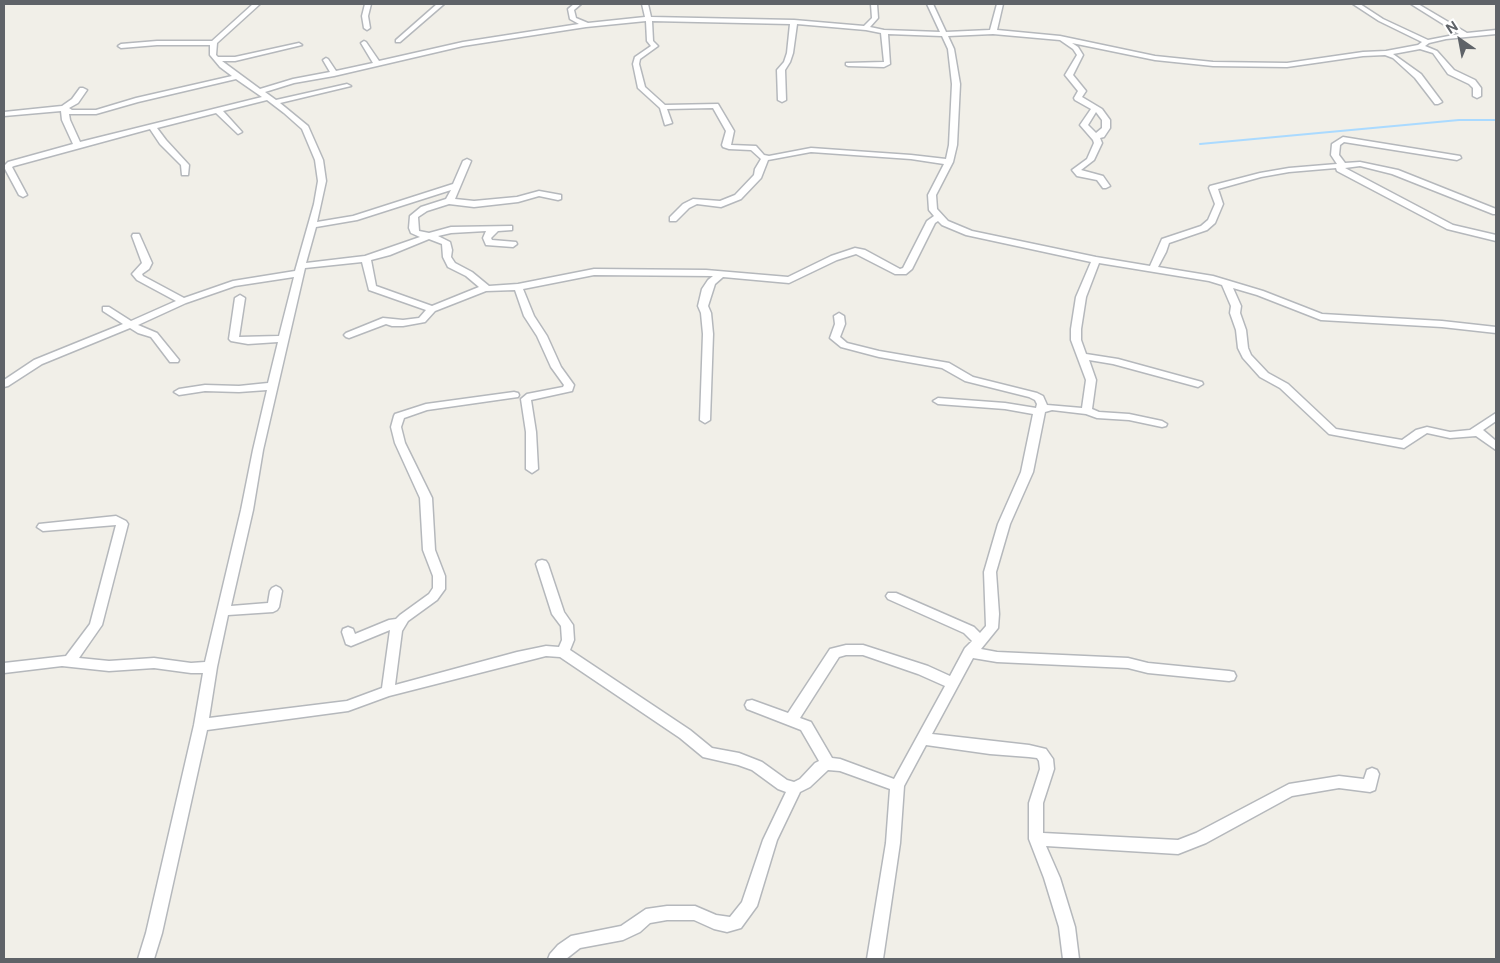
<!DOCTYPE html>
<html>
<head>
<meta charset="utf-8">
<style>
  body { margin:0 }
  #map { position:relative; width:1500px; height:963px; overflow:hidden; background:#f1efe8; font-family:"Public Sans",sans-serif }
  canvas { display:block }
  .frame { position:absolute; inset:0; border:5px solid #5f6368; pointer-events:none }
  .north { position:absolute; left:1435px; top:15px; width:50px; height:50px; -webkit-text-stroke:4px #fff; paint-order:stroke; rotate:327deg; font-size:14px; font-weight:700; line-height:20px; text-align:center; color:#5f6368 }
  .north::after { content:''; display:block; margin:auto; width:18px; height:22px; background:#5f6368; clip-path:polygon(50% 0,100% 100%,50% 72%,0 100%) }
</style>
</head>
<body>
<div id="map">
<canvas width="1500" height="963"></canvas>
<div class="frame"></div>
<div class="north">N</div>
</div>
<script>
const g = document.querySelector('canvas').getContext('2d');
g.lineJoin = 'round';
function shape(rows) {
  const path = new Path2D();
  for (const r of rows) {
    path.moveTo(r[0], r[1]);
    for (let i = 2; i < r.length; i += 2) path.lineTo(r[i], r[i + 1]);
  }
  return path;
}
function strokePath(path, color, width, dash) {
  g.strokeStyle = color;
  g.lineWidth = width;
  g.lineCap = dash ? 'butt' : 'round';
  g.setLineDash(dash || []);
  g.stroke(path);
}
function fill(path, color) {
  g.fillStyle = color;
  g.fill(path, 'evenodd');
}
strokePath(shape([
  [1200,144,1459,120,1496,120]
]), '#aadaff', 2);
const street = shape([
  [253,4,260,4,217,43,216,55,218,57,235,57,299,43,302,45,235,61,222,61,260,89,293,79,330,72,323,60,326,58,328,59,336,71,373,63,361,43,364,41,366,42,379,61,463,42,579,24,570,19,568,9,574,4,581,4,574,10,576,18,588,23,645,17,642,4,648,4,651,17,794,20,864,26,872,18,871,4,877,4,878,18,870,27,884,30,940,32,927,4,933,4,946,32,990,30,997,4,1003,4,997,30,1060,36,1155,56,1213,62,1287,63,1363,52,1386,51,1418,45,1422,42,1379,21,1353,4,1360,4,1383,19,1428,40,1459,34,1411,4,1418,4,1467,33,1496,30,1496,34,1446,39,1429,43,1425,46,1437,51,1454,70,1475,80,1481,88,1481,96,1477,98,1473,96,1473,88,1469,84,1448,74,1433,53,1420,49,1393,54,1421,74,1442,102,1438,104,1435,104,1415,78,1393,58,1385,55,1363,56,1287,67,1213,66,1155,60,1072,43,1078,47,1083,55,1073,75,1086,91,1082,97,1102,109,1110,120,1110,128,1104,137,1100,138,1102,143,1094,160,1081,170,1103,176,1110,186,1106,188,1103,188,1097,180,1077,176,1072,170,1087,159,1094,143,1093,140,1080,125,1091,109,1075,100,1074,98,1078,91,1065,75,1077,55,1073,49,1060,40,993,34,948,36,954,49,960,84,957,145,953,162,936,195,937,209,948,221,972,231,1096,257,1150,266,1162,239,1201,226,1208,220,1215,204,1209,188,1210,186,1260,173,1289,168,1337,164,1331,155,1332,144,1343,137,1460,156,1461,158,1457,160,1344,142,1340,145,1339,155,1345,163,1360,162,1398,170,1496,209,1496,214,1493,214,1392,174,1360,166,1345,168,1453,225,1496,235,1496,241,1447,229,1337,171,1336,168,1289,172,1261,177,1218,189,1223,204,1215,223,1207,230,1169,243,1166,252,1158,267,1213,276,1263,291,1322,314,1442,321,1496,327,1496,333,1442,327,1321,320,1257,295,1233,288,1241,306,1240,313,1246,330,1248,348,1251,355,1268,373,1288,384,1336,429,1402,440,1416,430,1427,427,1450,432,1470,430,1496,413,1496,421,1483,430,1496,441,1496,450,1476,436,1450,438,1427,433,1404,448,1329,434,1280,388,1260,377,1243,358,1238,348,1236,330,1230,313,1231,306,1222,285,1209,281,1099,263,1086,297,1081,329,1081,340,1086,354,1118,359,1202,382,1203,384,1198,387,1113,364,1089,360,1096,380,1092,409,1099,412,1129,414,1162,421,1167,424,1166,426,1162,427,1129,420,1097,418,1086,414,1052,410,1045,412,1033,472,1010,524,996,572,999,614,998,628,981,649,997,652,1128,658,1148,663,1229,671,1234,672,1236,676,1234,680,1229,681,1148,673,1128,668,997,662,973,658,932,734,1029,745,1046,749,1053,759,1054,769,1043,803,1043,833,1178,840,1196,833,1289,784,1339,776,1364,779,1367,770,1372,768,1377,770,1379,774,1375,790,1370,792,1339,788,1292,796,1206,843,1178,854,1046,846,1060,878,1075,927,1079,959,1063,959,1059,927,1044,878,1029,839,1029,803,1040,769,1039,761,1037,758,1029,757,990,754,926,745,904,786,900,843,883,959,867,959,886,843,890,789,840,771,828,770,810,787,800,792,777,840,757,906,741,928,727,932,714,929,694,920,667,920,650,923,640,932,623,940,580,948,566,959,548,959,550,954,558,945,571,936,621,926,646,909,667,906,695,906,716,915,730,917,742,902,763,840,786,792,778,789,752,770,738,765,703,757,680,738,560,657,546,656,389,696,348,711,207,730,162,933,154,959,138,959,146,933,194,725,203,673,191,673,154,668,109,671,62,666,4,673,4,663,66,656,90,624,116,525,43,531,37,527,39,524,116,516,126,521,128,524,102,625,79,658,109,661,154,658,191,663,205,662,241,510,253,450,267,390,239,392,205,391,179,395,174,392,179,389,205,385,239,386,268,383,278,342,248,344,231,341,229,339,235,298,240,295,245,298,239,337,279,336,294,277,235,286,186,303,138,325,157,333,179,360,178,362,170,362,151,337,138,333,130,328,42,364,8,386,4,387,4,380,34,360,123,324,103,311,103,307,109,307,131,321,176,301,137,280,132,274,142,263,132,236,133,234,139,234,140,236,152,263,149,269,142,274,143,276,184,298,233,281,295,271,314,204,318,181,315,160,302,129,284,113,267,100,223,111,242,132,238,134,216,113,157,128,166,140,189,165,188,175,182,175,181,165,160,144,150,129,14,166,12,167,27,195,23,197,19,195,4,167,5,165,8,162,73,144,62,120,61,111,4,116,4,112,62,106,72,99,80,88,83,88,87,90,78,103,69,108,72,110,96,110,136,98,232,76,220,67,210,55,210,45,157,45,121,48,118,46,121,44,157,41,212,41,253,4],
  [646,21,647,41,651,46,635,57,633,64,638,88,660,108,665,125,672,123,667,109,713,108,726,131,722,145,723,147,729,149,751,150,761,159,755,169,754,175,735,195,720,201,693,199,683,204,670,217,670,221,676,221,689,208,697,204,721,207,741,199,761,178,768,160,811,152,911,159,944,164,928,195,929,210,934,216,927,221,903,268,900,269,865,250,855,248,831,256,788,277,706,270,594,269,518,284,489,286,472,272,455,263,451,257,452,250,450,242,438,236,451,233,486,231,483,238,486,245,513,247,517,244,516,242,492,240,491,238,498,231,512,230,512,226,451,227,429,233,419,231,418,217,427,211,449,204,474,207,518,202,539,196,558,200,561,199,561,195,539,191,517,197,474,201,455,199,471,161,467,159,463,161,453,184,353,216,317,222,326,181,323,160,308,126,280,103,351,86,347,84,276,100,265,92,294,83,334,76,463,46,586,27,646,21],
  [652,21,790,24,787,53,784,62,777,70,778,100,782,102,786,100,785,70,790,62,793,53,797,24,866,30,881,33,884,62,846,63,846,65,848,66,884,67,890,64,888,34,942,36,948,49,952,84,949,145,946,159,911,155,811,148,769,156,764,155,756,146,731,145,734,131,718,104,665,105,645,87,639,64,640,59,658,46,653,41,652,21],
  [236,79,262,97,80,142,70,120,69,114,96,114,138,102,236,79],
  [1096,112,1102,120,1102,128,1096,133,1088,125,1096,112],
  [451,190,446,199,421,207,410,216,409,228,411,233,420,237,365,256,306,263,316,227,357,220,451,190],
  [938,221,942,225,966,235,1091,262,1076,297,1071,329,1071,340,1086,380,1082,408,1047,405,1043,396,1037,393,973,377,949,363,879,351,847,343,840,337,845,324,844,316,839,313,834,316,835,324,830,338,841,347,879,357,942,368,965,381,1029,397,1035,400,1037,404,1036,408,1005,403,938,398,933,401,938,404,1005,409,1033,414,1021,472,998,524,984,572,986,626,980,633,974,627,896,593,888,593,886,596,888,599,964,633,972,641,965,648,950,676,928,666,863,645,846,645,830,649,788,713,752,700,747,701,745,705,747,709,801,730,819,761,815,763,800,779,794,782,787,780,762,762,739,753,712,748,690,730,570,650,574,640,573,625,564,612,548,564,546,561,542,560,538,561,536,564,552,614,561,626,562,640,559,647,546,646,517,652,395,685,402,631,408,621,437,600,445,589,445,576,435,550,432,498,405,443,401,427,404,418,427,410,518,397,519,395,518,393,514,392,426,404,395,414,394,416,391,427,395,443,420,498,423,550,433,576,433,588,429,594,400,615,396,619,389,620,355,634,353,629,348,627,343,629,342,632,346,644,351,646,390,630,382,688,347,701,209,718,217,667,228,615,273,612,277,610,279,607,282,591,280,588,276,586,272,588,270,591,268,603,231,606,253,510,263,450,305,268,362,262,369,290,426,310,419,318,403,320,383,318,346,333,344,335,346,337,349,338,386,324,392,326,403,326,425,322,435,311,486,291,515,290,524,316,537,336,551,367,564,385,563,387,527,394,521,399,526,432,526,469,532,473,538,469,536,432,531,400,572,391,574,385,561,367,547,336,534,316,523,289,594,275,713,276,708,280,702,289,698,306,701,313,703,334,700,420,705,423,710,420,713,334,711,313,708,306,715,284,723,277,789,283,837,260,856,254,895,274,906,274,912,269,935,223,938,221],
  [429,239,442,244,443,257,448,267,466,276,479,287,432,306,376,286,371,260,390,255,429,239],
  [846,655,863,655,918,674,945,686,894,779,840,759,832,758,811,722,800,718,839,657,846,655],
  [365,4,371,4,368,16,370,28,367,30,364,28,362,16,365,4],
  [437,4,444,4,400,42,396,42,396,40,437,4]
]);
strokePath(street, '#b5b8bc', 3);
fill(street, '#fff');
</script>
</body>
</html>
